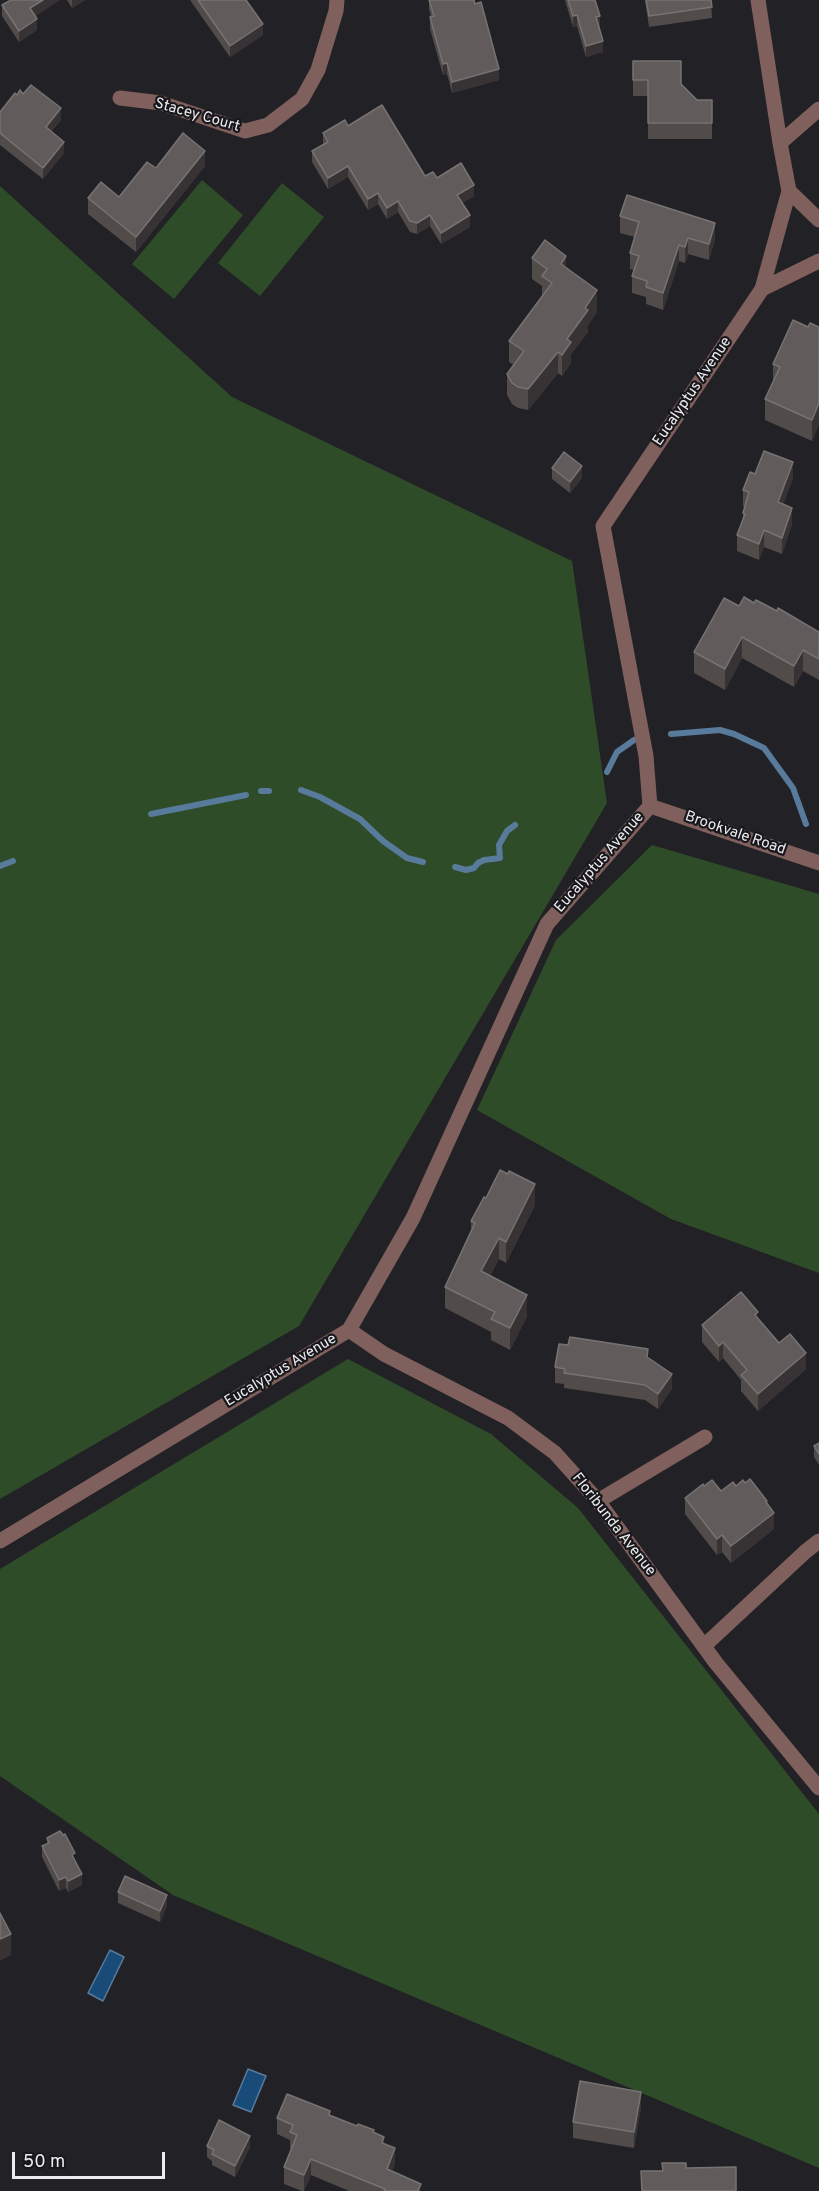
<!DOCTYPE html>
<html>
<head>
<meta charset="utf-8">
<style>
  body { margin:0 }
  #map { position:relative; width:819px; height:2191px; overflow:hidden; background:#212126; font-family:Overpass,sans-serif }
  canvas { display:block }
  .scale { position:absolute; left:12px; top:2152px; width:153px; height:27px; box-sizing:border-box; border:3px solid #ececef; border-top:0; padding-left:8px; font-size:18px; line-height:21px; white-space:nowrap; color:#ececef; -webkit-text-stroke:4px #18181c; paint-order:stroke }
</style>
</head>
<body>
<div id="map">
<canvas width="819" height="2191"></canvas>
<div class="scale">50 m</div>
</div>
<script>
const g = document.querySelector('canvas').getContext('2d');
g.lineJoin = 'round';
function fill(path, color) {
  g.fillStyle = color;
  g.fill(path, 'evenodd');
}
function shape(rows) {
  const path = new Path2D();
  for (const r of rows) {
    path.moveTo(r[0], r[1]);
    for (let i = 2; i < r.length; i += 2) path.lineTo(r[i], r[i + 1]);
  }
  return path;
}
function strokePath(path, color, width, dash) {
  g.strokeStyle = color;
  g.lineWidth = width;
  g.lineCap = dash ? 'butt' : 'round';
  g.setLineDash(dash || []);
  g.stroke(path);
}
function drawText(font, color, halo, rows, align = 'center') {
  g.font = font + ' Overpass,sans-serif';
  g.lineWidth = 4.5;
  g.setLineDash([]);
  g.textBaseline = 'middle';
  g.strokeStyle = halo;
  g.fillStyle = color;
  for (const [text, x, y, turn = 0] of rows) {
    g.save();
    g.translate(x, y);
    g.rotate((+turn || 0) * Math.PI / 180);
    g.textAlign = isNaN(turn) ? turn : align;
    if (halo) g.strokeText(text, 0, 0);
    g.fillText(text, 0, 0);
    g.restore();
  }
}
fill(shape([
  [202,180,243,215,174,299,132,264],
  [282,183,324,217,260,296,218,263],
  [0,186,232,397,572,561,607,803,299,1326,0,1499],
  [652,845,819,894,819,1273,671,1219,477,1110,556,940],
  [348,1359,491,1434,578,1508,819,1814,819,2168,173,1895,0,1776,0,1569]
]), '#2f4c29');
const water = shape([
  [110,1950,124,1957,103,2001,88,1993,110,1950],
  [248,2069,266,2076,251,2112,233,2105,248,2069]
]);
fill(water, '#194b78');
strokePath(water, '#587b9c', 1.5);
strokePath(shape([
  [671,734,720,730,734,734,764,748,793,788,806,824],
  [607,772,617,752,634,740],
  [301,790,320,797,360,819,383,841,407,858,423,862],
  [261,791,269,791],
  [151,814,246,795],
  [0,866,13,861],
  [455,867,466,870,474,868,478,863,484,860,500,858,499,845,507,831,515,825]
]), '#587b9c', 6);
strokePath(shape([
  [120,98,161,103,245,131,268,125,302,99,318,70,336,11,337,0],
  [780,143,819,109],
  [789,191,819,220],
  [762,289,819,261],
  [650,806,819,863],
  [349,1330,384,1354,508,1418,555,1453,598,1501,716,1663,819,1788],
  [598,1501,705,1437],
  [0,1541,349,1330,413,1218,547,924,650,806,646,756,603,526,762,289,789,191,780,143,758,0],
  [704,1646,805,1552,819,1541]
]), '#7f605c', 15);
fill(shape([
  [67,0,85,0,72,8],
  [190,0,246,0,263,35,230,57],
  [429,0,474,0,499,80,452,93,447,74,443,75,430,29,430,17,431,17,429,9],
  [565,0,595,0,603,52,586,57,577,26,573,27],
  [645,0,711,0,712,18,649,27],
  [2,5,35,16,37,30,19,42,2,16],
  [633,61,681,84,697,100,712,100,712,139,648,139,648,96,633,96],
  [0,112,61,120,51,132,64,153,43,179,0,145],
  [348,126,425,176,437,178,474,196,462,203,470,227,441,244,430,226,417,234,410,232,398,212,387,219,378,204,368,210,348,177,328,189,312,162,312,151,323,144,323,133],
  [205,166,136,252,88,214,88,198,119,197,156,168],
  [620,216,715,239,709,260,688,254,685,263,679,261,663,310,646,304,646,297,632,293,632,276,634,270,630,269,630,253,635,237,620,233],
  [532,258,566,268,597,312,588,325,588,332,571,354,571,363,562,376,558,373,528,410,518,408,512,404,507,395,507,374,514,365,509,362,509,341,542,296,542,286,532,279],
  [808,327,819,327,819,424,812,441,765,420,765,399,773,383,773,364],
  [552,468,582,478,570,493,552,479],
  [755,474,793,478,783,505,792,524,782,554,764,547,759,560,737,551,737,535,743,520,743,513,744,507,743,506,743,490],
  [754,603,777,611,819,632,819,680,803,671,794,687,742,658,725,690,694,673,694,652,739,606],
  [486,1198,535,1205,506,1263,499,1259,490,1276,527,1316,510,1350,491,1340,491,1332,445,1308,445,1287,471,1231,471,1221],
  [758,1319,779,1343,806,1369,758,1411,741,1391,741,1380,723,1358,719,1362,702,1342,702,1325],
  [648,1358,672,1389,658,1409,645,1400,564,1388,564,1384,555,1383,555,1367],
  [819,1443,819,1465,814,1457,814,1446],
  [704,1486,721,1491,736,1486,767,1504,774,1529,731,1563,722,1552,717,1555,685,1514,685,1498],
  [47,1838,75,1860,82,1885,68,1892,66,1888,59,1891,42,1857,42,1846,47,1844],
  [118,1892,167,1906,160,1922,118,1903],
  [641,2108,634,2148,573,2138,573,2122],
  [330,2115,374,2133,384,2143,395,2164,392,2171,421,2191,349,2191,311,2175,304,2191,302,2191,284,2184,284,2167,292,2149,290,2148,290,2140,277,2134,277,2118],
  [207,2146,250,2147,235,2177,212,2165,212,2161,207,2157]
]), '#514b49');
fill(shape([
  [43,0,60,0,30,20,30,8],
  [72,0,85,0,72,8],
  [577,15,577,26,573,27,573,16],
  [600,16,600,27,596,28,596,17],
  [37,19,37,30,19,42,19,31],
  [263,24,263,35,230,57,230,46],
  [603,41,603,52,586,57,586,46],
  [447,63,447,74,443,75,443,64],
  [499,69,499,80,452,93,452,82],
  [61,108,61,120,46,138,46,127],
  [64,142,64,153,43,179,43,168],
  [205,151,205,166,136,252,136,237],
  [348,166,348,177,328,189,328,178],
  [474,185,474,196,457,206,457,195],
  [378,193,378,204,368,210,368,199],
  [398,201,398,212,387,219,387,208],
  [430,215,430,226,417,234,417,223],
  [470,215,470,227,441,244,441,233],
  [715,223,715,239,709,260,709,244],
  [688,238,688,254,685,263,685,247],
  [679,245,679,261,663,310,663,293],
  [566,256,566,277,561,264],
  [597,290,597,312,588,325,588,332,571,354,571,363,562,376,562,355,567,339,585,308],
  [558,352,558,373,528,410,528,389],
  [819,403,819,424,812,441,812,420],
  [793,462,793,478,778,519,778,502],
  [582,466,582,478,570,493,570,482],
  [792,508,792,524,782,554,782,538],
  [764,530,764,547,759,560,759,544],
  [742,637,742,658,725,690,725,669],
  [803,650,803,671,794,687,794,666],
  [535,1184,535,1205,506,1263,506,1242],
  [499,1238,499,1259,481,1293,481,1271],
  [527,1295,527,1316,510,1350,510,1328],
  [723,1342,723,1358,719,1362,719,1346],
  [806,1353,806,1369,758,1411,758,1394],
  [672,1374,672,1389,658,1409,658,1394],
  [774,1513,774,1529,731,1563,731,1546],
  [722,1535,722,1552,717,1555,717,1539],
  [82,1874,82,1885,68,1892,68,1881],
  [66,1877,66,1888,59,1891,59,1880],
  [167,1895,167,1906,160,1922,160,1911],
  [11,1934,11,1955,0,1961,0,1939],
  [641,2092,641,2108,634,2148,634,2132],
  [250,2136,250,2147,235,2177,235,2166],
  [395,2148,395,2164,387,2185,387,2169],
  [311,2159,311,2175,304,2191,304,2175]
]), '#373334');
const building = shape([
  [11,0,43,0,30,8,37,19,19,31,2,5,11,0],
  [198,0,246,0,263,24,230,46,198,0],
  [429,0,474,0,475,4,481,2,499,69,452,82,447,63,443,64,430,17,434,16,429,0],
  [568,0,595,0,600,16,596,17,603,41,586,46,577,15,573,16,568,0],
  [646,0,711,0,712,7,649,16,646,0],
  [633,61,681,61,681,84,697,100,712,100,712,123,648,123,648,80,633,80,633,61],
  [31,85,61,108,46,127,64,142,43,168,0,133,0,112,15,93,17,95,20,90,23,94,31,85],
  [382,105,425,176,433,172,437,178,461,163,474,185,457,195,470,215,441,233,430,215,417,223,410,221,398,201,387,208,378,193,368,199,348,166,328,178,312,151,328,142,323,133,345,120,348,126,382,105],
  [183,133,205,151,136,237,88,198,101,182,119,197,147,162,156,168,183,133],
  [627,195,715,223,709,244,688,238,685,247,679,245,663,293,646,287,647,281,632,276,639,256,630,253,639,222,620,216,627,195],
  [545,240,566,256,561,264,597,290,585,308,588,310,567,339,571,342,562,355,558,352,528,389,518,387,512,383,507,374,524,351,509,341,552,283,542,276,547,269,532,258,545,240],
  [793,320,808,327,810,323,819,327,819,403,812,420,765,399,780,367,773,364,793,320],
  [764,451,793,462,778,502,792,508,782,538,764,530,759,544,737,535,745,514,743,513,749,492,743,490,750,472,755,474,764,451],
  [564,452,582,466,570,482,552,468,564,452],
  [744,597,754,603,756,600,777,611,778,608,819,632,819,659,803,650,794,666,742,637,725,669,694,652,724,598,739,606,744,597],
  [500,1170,508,1174,509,1171,535,1184,506,1242,499,1238,481,1271,527,1295,510,1328,491,1319,495,1312,445,1287,475,1223,471,1221,484,1197,486,1198,500,1170],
  [741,1292,758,1312,755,1315,779,1343,790,1334,806,1353,758,1394,741,1375,747,1370,723,1342,719,1346,702,1325,741,1292],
  [570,1337,648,1349,647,1357,672,1374,658,1394,645,1385,564,1373,565,1369,555,1367,559,1344,568,1345,570,1337],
  [819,1443,819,1454,814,1446,819,1443],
  [750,1479,767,1501,766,1502,774,1513,731,1546,722,1535,717,1539,685,1498,703,1484,704,1486,712,1480,721,1491,733,1482,736,1486,743,1480,745,1483,750,1479],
  [60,1831,63,1835,65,1834,75,1853,72,1855,82,1874,68,1881,66,1877,59,1880,42,1846,49,1843,47,1838,60,1831],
  [125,1876,167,1895,160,1911,118,1892,125,1876],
  [0,1913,11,1934,0,1939,0,1913],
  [580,2081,641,2092,634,2132,573,2122,580,2081],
  [287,2094,330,2111,329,2115,357,2126,358,2124,374,2130,373,2132,384,2137,382,2143,395,2148,387,2169,421,2184,418,2191,384,2191,385,2189,311,2159,304,2175,284,2167,297,2135,290,2132,293,2125,277,2118,287,2094],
  [219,2120,250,2136,235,2166,212,2154,214,2150,207,2146,219,2120],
  [662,2163,686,2163,686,2168,736,2167,736,2191,642,2191,641,2171,663,2171,662,2163]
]);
fill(building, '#615c5b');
strokePath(building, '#777372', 1.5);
drawText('15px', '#ececef', '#18181c', [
  ["Stacey Court",197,116,16],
  ["Eucalyptus Avenue",693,392,-56],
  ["Brookvale Road",735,834,19],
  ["Eucalyptus Avenue",600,863,-49],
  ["Eucalyptus Avenue",281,1371,-31],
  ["Floribunda Avenue",613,1525,52]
]);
</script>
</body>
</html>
